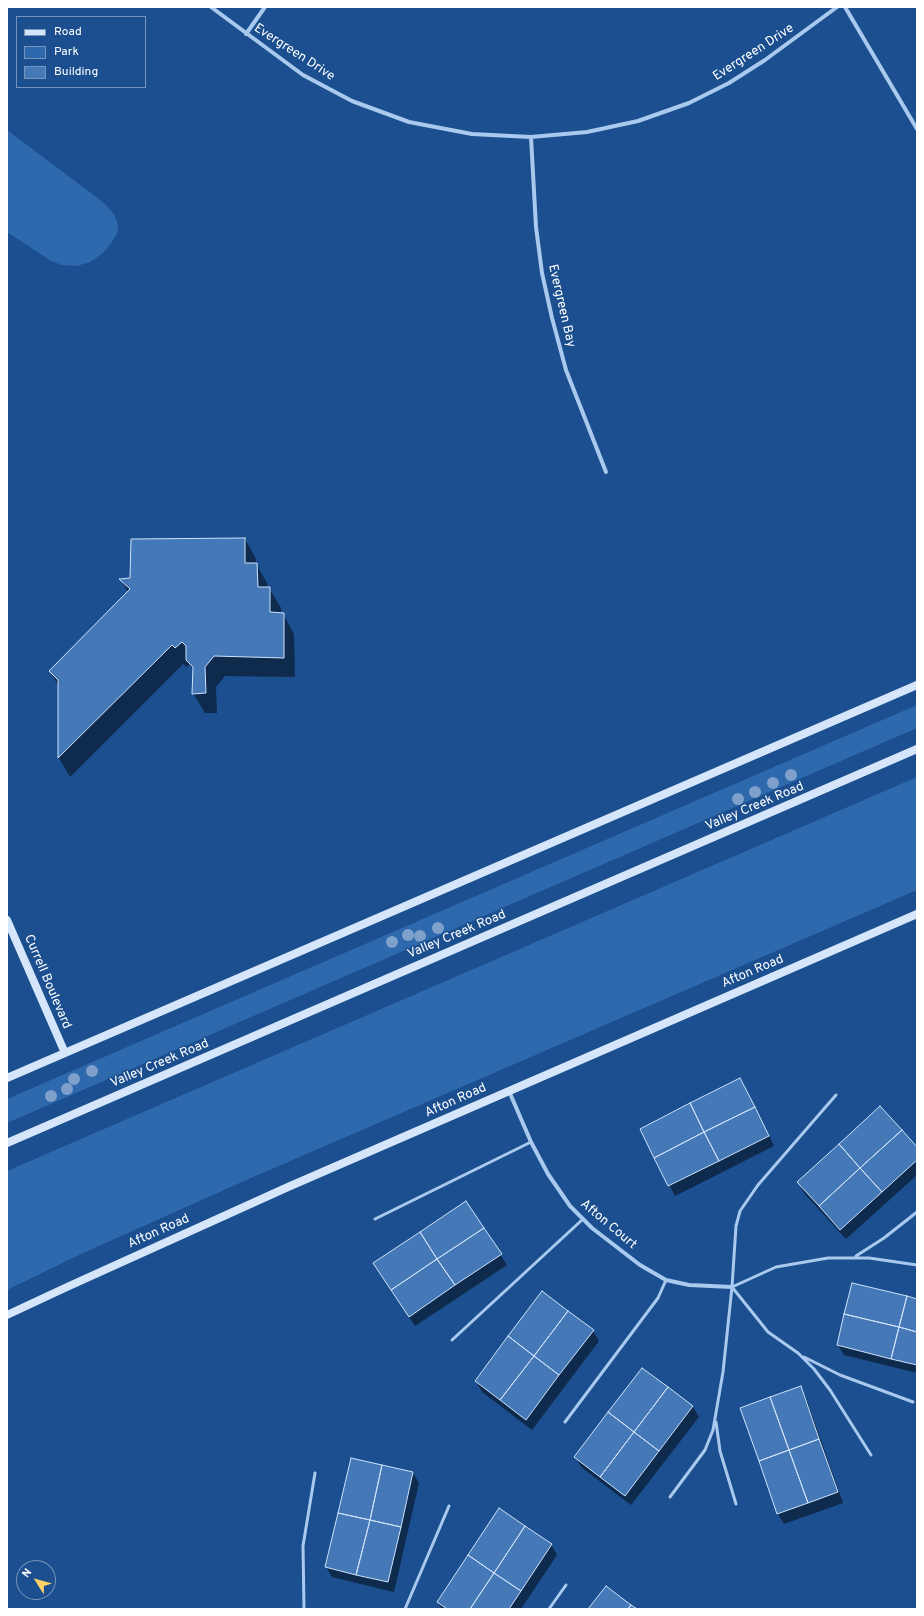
<!DOCTYPE html>
<html>
<head>
<meta charset="utf-8">
<style>
  body { margin:0 }
  #map { position:relative; width:924px; height:1616px; overflow:hidden; background:#1b4f8f; font-family:Overpass,sans-serif }
  canvas { display:block }
  .frame { position:absolute; inset:0; border:8px solid #fff; pointer-events:none }
  .legend { position:absolute; left:16px; top:16px; width:130px; height:72px; box-sizing:border-box; background:#1b4f8f; border:1px solid #7695bc; margin:0; padding:5px 7px; list-style:none; font-size:12px; color:#fff }
  .legend li { display:flex; align-items:center; gap:8px; height:20px }
  .legend b { width:20px; border:1px solid #7695bc }
  .north { position:absolute; left:16px; top:1560px; width:40px; height:40px; box-sizing:border-box; background:#1b4f8f; border:1px solid #7695bc; border-radius:50%; rotate:307deg; font-size:11px; font-weight:700; line-height:16px; text-align:center; color:#fff }
  .north::after { content:''; display:block; margin:auto; width:14px; height:18px; background:#ffd166; clip-path:polygon(50% 0,100% 100%,50% 72%,0 100%) }
</style>
</head>
<body>
<div id="map">
<canvas width="924" height="1616"></canvas>
<div class="frame"></div>
<ul class="legend">
<li><b style="height:5px;background:#d6e6fa"></b>Road</li>
<li><b style="height:11px;background:#2e69ad"></b>Park</li>
<li><b style="height:11px;background:#4478b7"></b>Building</li>
</ul>
<div class="north">N</div>
</div>
<script>
const g = document.querySelector('canvas').getContext('2d');
g.lineJoin = 'round';
function fill(path, color) {
  g.fillStyle = color;
  g.fill(path, 'evenodd');
}
function shape(rows) {
  const path = new Path2D();
  for (const r of rows) {
    path.moveTo(r[0], r[1]);
    for (let i = 2; i < r.length; i += 2) path.lineTo(r[i], r[i + 1]);
  }
  return path;
}
function strokePath(path, color, width, dash) {
  g.strokeStyle = color;
  g.lineWidth = width;
  g.lineCap = dash ? 'butt' : 'round';
  g.setLineDash(dash || []);
  g.stroke(path);
}
function drawText(font, color, halo, rows, align = 'center') {
  g.font = font + ' Overpass,sans-serif';
  g.lineWidth = 3;
  g.setLineDash([]);
  g.textBaseline = 'middle';
  g.strokeStyle = halo;
  g.fillStyle = color;
  for (const [text, x, y, turn = 0] of rows) {
    g.save();
    g.translate(x, y);
    g.rotate((+turn || 0) * Math.PI / 180);
    g.textAlign = isNaN(turn) ? turn : align;
    if (halo) g.strokeText(text, 0, 0);
    g.fillText(text, 0, 0);
    g.restore();
  }
}
fill(shape([
  [7,130,87,190,105,204,114,214,117,221,118,231,112,242,102,254,90,262,77,266,62,265,51,261,7,232],
  [917,705,917,728,7,1123,7,1099],
  [917,777,917,890,251,1178,81,1254,7,1290,7,1171]
]), '#2e69ad');
fill(shape([
  [245,539,256,559,256,564,267,583,268,588,269,588,281,608,281,614,283,614,294,634,295,677,225,676,216,687,217,713,205,713,193,693,193,670,190,664,187,667,183,664,70,777,59,758,59,687,50,671,128,592,121,580,131,579],
  [746,1090,774,1146,675,1196,641,1129],
  [917,1148,917,1175,846,1239,804,1193,798,1182],
  [466,1202,507,1265,415,1326,380,1274],
  [917,1300,917,1373,844,1355,838,1345],
  [593,1331,599,1341,532,1430,482,1392,476,1381],
  [643,1369,693,1407,699,1417,631,1505,581,1467,576,1457],
  [800,1388,806,1398,843,1503,784,1524,778,1514],
  [352,1459,413,1473,419,1483,394,1592,332,1577,326,1567],
  [551,1544,557,1555,521,1609,442,1609,438,1603]
]), '#0007');
const building = shape([
  [245,538,245,563,257,563,258,587,270,587,270,612,284,613,284,658,214,656,205,667,206,693,192,694,193,667,186,660,186,646,182,642,175,648,172,645,58,758,58,680,49,671,130,589,119,579,130,578,131,539,245,538],
  [740,1078,755,1107,704,1132,690,1103,740,1078],
  [690,1103,704,1132,654,1158,640,1129,690,1103],
  [880,1106,902,1130,860,1168,839,1144,880,1106],
  [755,1107,769,1136,719,1161,704,1132,755,1107],
  [902,1130,917,1147,917,1160,882,1192,860,1168,902,1130],
  [704,1132,719,1161,668,1186,654,1158,704,1132],
  [839,1144,860,1168,819,1206,797,1182,839,1144],
  [860,1168,882,1192,840,1230,819,1206,860,1168],
  [466,1201,484,1228,437,1259,420,1232,466,1201],
  [484,1228,502,1254,455,1285,437,1259,484,1228],
  [420,1232,437,1259,391,1290,373,1263,420,1232],
  [437,1259,455,1285,409,1317,391,1290,437,1259],
  [852,1283,907,1296,899,1327,844,1314,852,1283],
  [542,1291,568,1311,534,1356,508,1336,542,1291],
  [907,1296,917,1299,917,1332,899,1327,907,1296],
  [568,1311,594,1330,559,1375,534,1356,568,1311],
  [844,1314,899,1327,891,1359,837,1345,844,1314],
  [899,1327,917,1332,917,1365,891,1359,899,1327],
  [508,1336,534,1356,500,1400,475,1381,508,1336],
  [534,1356,559,1375,526,1420,500,1400,534,1356],
  [642,1368,668,1387,634,1432,608,1412,642,1368],
  [801,1386,819,1439,789,1450,770,1397,801,1386],
  [668,1387,693,1406,659,1451,634,1432,668,1387],
  [770,1397,789,1450,759,1461,740,1408,770,1397],
  [608,1412,634,1432,600,1477,574,1457,608,1412],
  [634,1432,659,1451,625,1496,600,1477,634,1432],
  [819,1439,838,1492,808,1503,789,1450,819,1439],
  [789,1450,808,1503,777,1514,759,1461,789,1450],
  [351,1458,382,1465,370,1520,338,1513,351,1458],
  [382,1465,413,1472,401,1527,370,1520,382,1465],
  [499,1508,525,1526,494,1573,468,1555,499,1508],
  [338,1513,370,1520,356,1575,325,1567,338,1513],
  [370,1520,401,1527,388,1582,356,1575,370,1520],
  [525,1526,552,1544,521,1591,494,1573,525,1526],
  [468,1555,494,1573,470,1609,447,1609,437,1602,468,1555],
  [494,1573,521,1591,509,1609,470,1609,494,1573],
  [606,1586,631,1605,628,1609,588,1609,606,1586],
  [631,1605,637,1609,628,1609,631,1605]
]);
fill(building, '#4478b7');
strokePath(building, '#cfe3fa', 1);
strokePath(shape([
  [375,1219,531,1142],
  [856,1256,884,1238,917,1212],
  [732,1287,768,1332,798,1353,814,1369,830,1390,871,1455],
  [732,1287,776,1267,828,1258,869,1258,917,1265],
  [452,1340,583,1219],
  [804,1357,840,1375,913,1402],
  [565,1422,658,1298,666,1280],
  [716,1422,720,1451,736,1504],
  [670,1497,705,1450,713,1430,723,1372,732,1287,736,1226,740,1211,758,1185,836,1095],
  [304,1609,303,1546,315,1473],
  [405,1609,449,1506],
  [549,1609,566,1585]
]), '#a9c9ee', 3);
strokePath(shape([
  [211,7,303,75,352,101,409,122,472,134,531,137,587,132,638,121,689,103,729,83,765,60,837,7],
  [845,7,917,129],
  [246,34,265,7],
  [531,137,536,227,542,273,552,318,566,370,606,472],
  [509,1091,531,1142,548,1174,570,1206,592,1228,640,1265,666,1280,689,1285,732,1287]
]), '#a9c9ee', 4);
strokePath(shape([
  [7,920,65,1053],
  [7,1078,917,685],
  [7,1143,917,749],
  [7,1315,67,1287,288,1187,917,914]
]), '#d6e6fa', 8);
g.fillStyle = '#7ea0ca';
for (const [x, y] of [
  [791,775],
  [773,783],
  [755,792],
  [738,799],
  [438,928],
  [408,935],
  [420,936],
  [392,942],
  [92,1071],
  [74,1079],
  [67,1089],
  [51,1096]
]) {
  g.beginPath();
  g.arc(x, y, 6, 0, 2 * Math.PI);
  g.fill();
}
drawText('13px', '#fff', '#1b4f8f', [
  ["Evergreen Drive",294,53,33],
  ["Evergreen Drive",754,53,-33],
  ["Evergreen Bay",561,306,77],
  ["Valley Creek Road",755,807,-23],
  ["Valley Creek Road",457,935,-23],
  ["Afton Road",753,972,-23],
  ["Currell Boulevard",47,982,67],
  ["Valley Creek Road",160,1064,-23],
  ["Afton Road",456,1101,-24],
  ["Afton Court",608,1225,40],
  ["Afton Road",159,1232,-24]
]);
</script>
</body>
</html>
